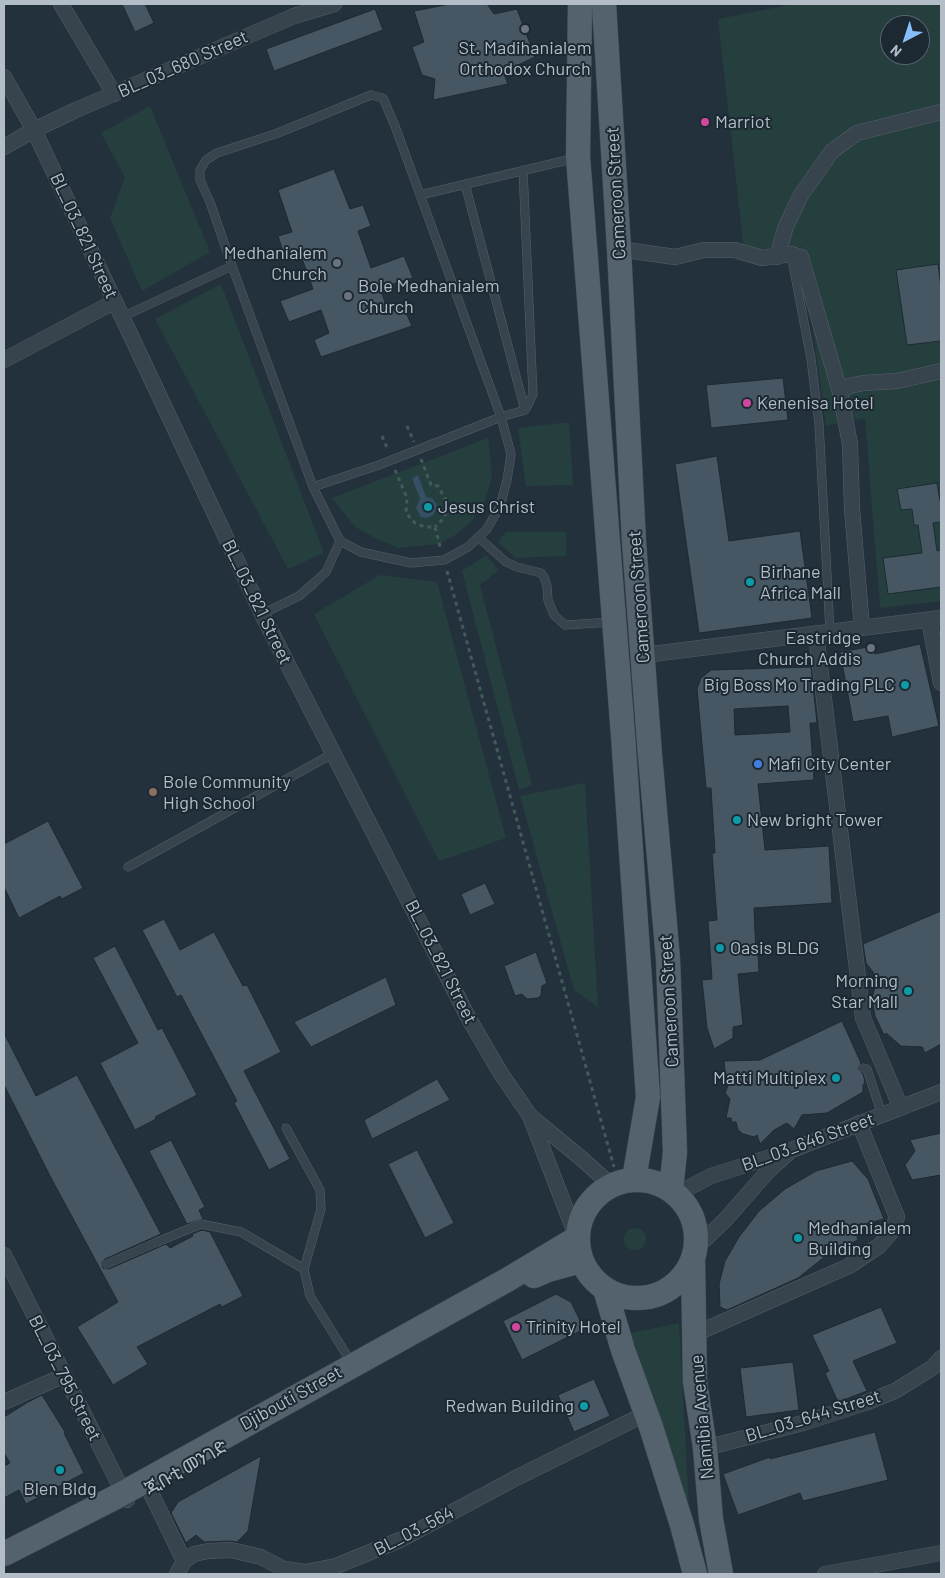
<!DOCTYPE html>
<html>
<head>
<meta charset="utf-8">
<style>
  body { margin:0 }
  #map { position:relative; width:945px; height:1578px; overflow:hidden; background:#23313d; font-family:Barlow,sans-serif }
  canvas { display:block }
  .frame { position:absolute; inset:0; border:5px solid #b2bdc8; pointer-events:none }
  .north { position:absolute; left:880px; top:15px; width:50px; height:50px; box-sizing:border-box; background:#1c2832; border:1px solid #58646e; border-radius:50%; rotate:220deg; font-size:14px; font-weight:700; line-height:20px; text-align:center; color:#b2bdc8 }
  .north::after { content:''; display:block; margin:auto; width:18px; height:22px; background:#86c0fa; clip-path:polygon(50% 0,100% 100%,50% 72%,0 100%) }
</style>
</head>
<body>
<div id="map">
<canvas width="945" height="1578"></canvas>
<div class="frame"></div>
<div class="north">N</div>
</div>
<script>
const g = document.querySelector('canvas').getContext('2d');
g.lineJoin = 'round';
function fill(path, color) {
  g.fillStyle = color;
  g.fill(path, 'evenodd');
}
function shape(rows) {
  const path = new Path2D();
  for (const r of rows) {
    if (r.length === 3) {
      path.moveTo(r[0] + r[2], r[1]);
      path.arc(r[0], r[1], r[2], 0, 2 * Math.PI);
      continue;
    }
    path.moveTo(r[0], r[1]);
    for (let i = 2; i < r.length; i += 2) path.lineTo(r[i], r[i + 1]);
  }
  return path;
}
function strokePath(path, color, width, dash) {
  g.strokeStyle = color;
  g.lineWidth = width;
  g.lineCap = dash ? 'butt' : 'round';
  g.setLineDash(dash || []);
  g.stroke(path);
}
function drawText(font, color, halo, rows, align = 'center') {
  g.font = font + ' Barlow,"Noto Sans Ethiopic",sans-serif';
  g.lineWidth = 4;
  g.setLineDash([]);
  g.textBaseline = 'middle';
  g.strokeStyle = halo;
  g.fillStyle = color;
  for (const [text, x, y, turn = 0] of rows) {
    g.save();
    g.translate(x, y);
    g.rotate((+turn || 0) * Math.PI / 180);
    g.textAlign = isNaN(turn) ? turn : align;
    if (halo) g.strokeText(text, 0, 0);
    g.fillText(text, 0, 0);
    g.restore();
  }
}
fill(shape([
  [793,4,941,4,941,601,880,608,865,418,826,426,802,247,744,250,718,19],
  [890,25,920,25,920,55,890,55],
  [150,106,210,252,142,291,110,218,125,177,101,133],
  [221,284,324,553,288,569,155,319],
  [569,422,573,485,526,486,518,428],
  [488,438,492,475,485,502,471,522,454,536,439,544,398,548,377,539,355,527,332,498],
  [506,532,566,532,566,556,515,558,498,542],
  [486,555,499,570,480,585,532,785,519,790,462,571],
  [380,575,437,582,506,838,439,861,314,614],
  [585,783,598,1007,574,990,520,796],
  [635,1239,11],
  [679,1323,689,1506,631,1333]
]), '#253e3e');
fill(shape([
  [418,475,426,497,433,499,437,505,434,514,428,518,421,517,416,508,420,499,412,478]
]), '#364f64');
const building = shape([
  [122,4,145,4,154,23,135,32,122,4],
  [450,4,487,4,494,14,517,9,535,57,503,72,508,84,433,100,435,79,422,75,412,47,424,42,414,11,450,4],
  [375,9,383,30,274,71,266,49,375,9],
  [334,169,350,209,363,205,371,226,358,231,371,268,404,256,413,278,380,288,389,313,403,306,412,326,321,357,314,340,329,333,321,310,289,322,280,301,313,289,300,253,285,258,278,236,292,232,278,190,334,169],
  [938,264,941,288,941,341,907,345,896,270,938,264],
  [783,378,788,420,711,428,706,385,783,378],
  [717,456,729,541,800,531,812,618,699,633,675,464,717,456],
  [937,483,940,501,941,501,941,522,933,523,937,551,941,550,941,587,888,594,883,558,922,553,918,525,914,525,912,509,901,510,897,489,937,483],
  [920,644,939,726,892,737,888,716,853,722,840,652,873,646,875,654,920,644],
  [811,667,817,723,810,723,814,780,758,784,765,850,829,846,832,903,754,908,756,954,758,954,759,972,738,974,743,1025,733,1027,733,1038,714,1049,707,1028,702,980,712,979,708,921,717,920,712,853,715,853,711,788,706,788,697,689,701,678,711,670,811,667],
  [788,706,790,732,735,735,734,709,788,706],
  [48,821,83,888,62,899,60,896,19,918,4,887,4,844,48,821],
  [485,883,495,904,470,915,461,894,485,883],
  [941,911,941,1044,925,1053,922,1047,901,1046,886,1033,884,1035,875,1016,872,999,876,982,873,972,866,963,863,944,941,911],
  [164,919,180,950,214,932,243,986,247,985,281,1052,244,1071,290,1159,269,1170,234,1103,237,1101,181,995,177,997,142,930,164,919],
  [115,946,158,1030,162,1028,197,1095,155,1117,156,1119,135,1130,100,1063,138,1043,93,958,115,946],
  [536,952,547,983,542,986,541,995,538,998,527,999,522,994,515,996,504,966,536,952],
  [386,977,396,1005,311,1047,294,1022,386,977],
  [842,1021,861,1063,858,1069,863,1074,865,1082,863,1085,863,1092,827,1113,802,1115,794,1129,787,1123,774,1130,760,1144,757,1135,754,1137,743,1134,738,1130,736,1122,732,1122,731,1118,726,1118,730,1099,725,1093,729,1083,725,1072,724,1061,760,1060,842,1021],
  [4,1033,36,1096,77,1075,161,1234,105,1259,102,1263,103,1268,109,1269,166,1244,170,1248,193,1236,192,1234,202,1230,210,1232,243,1296,222,1307,220,1304,137,1347,148,1364,113,1385,77,1327,118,1302,50,1176,4,1085,4,1033],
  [437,1079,450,1100,372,1139,364,1120,437,1079],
  [941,1133,941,1175,912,1180,905,1165,915,1151,910,1140,941,1133],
  [171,1140,205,1207,199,1210,203,1219,187,1224,149,1151,171,1140],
  [417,1150,454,1223,425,1238,388,1164,417,1150],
  [852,1161,868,1179,884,1219,854,1227,858,1240,827,1255,798,1278,727,1310,720,1307,719,1284,725,1261,739,1237,759,1211,785,1189,816,1171,852,1161],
  [556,1294,571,1302,584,1329,522,1360,503,1321,556,1294],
  [881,1307,897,1343,853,1361,867,1391,838,1402,825,1373,829,1371,812,1335,881,1307],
  [793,1362,799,1410,746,1417,740,1368,793,1362],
  [594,1379,610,1416,574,1432,558,1395,594,1379],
  [42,1395,65,1432,64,1433,84,1473,26,1504,19,1490,4,1498,4,1466,10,1463,4,1453,4,1417,28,1402,42,1395],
  [875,1432,888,1480,803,1501,800,1493,738,1515,723,1474,770,1457,770,1459,875,1432],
  [261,1456,248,1531,237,1542,231,1541,204,1542,196,1535,186,1543,171,1513,178,1502,261,1456]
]);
fill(building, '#465763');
strokePath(building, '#1e2a34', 1);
const lane = shape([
  [371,95,383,98,395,126,501,417,511,454,507,480,500,506,487,529,468,547,444,560,411,563,361,552,340,541,313,487,232,266,210,202,200,180,200,170,206,160,217,153,278,133,371,95],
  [465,184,525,410],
  [420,195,576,158],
  [791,254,811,359,819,424,830,632],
  [122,317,232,266],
  [313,487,379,465,501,417,525,410,528,405,533,394,523,170],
  [478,537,506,562,517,567,541,573,544,577,547,586,548,600,554,615,565,625,612,622],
  [262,614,299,596,314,583,326,572,340,541],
  [128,867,334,753],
  [863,1068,867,1069,882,1115],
  [286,1128,320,1190,321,1209,304,1269,310,1296,351,1362],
  [107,1264,157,1242,201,1224,241,1232,304,1269]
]);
const street = shape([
  [61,4,114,94],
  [4,77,34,130,262,614,468,1017,500,1072,530,1116,577,1238],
  [4,147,34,130,76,110,294,16,334,4],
  [619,249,675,257,704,250,735,250,762,258,791,254,801,257,840,392],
  [777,257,786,226,801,195,832,151,857,133,941,112],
  [4,360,114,302],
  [929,620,941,683],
  [862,628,852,509,850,444,840,392,849,386,863,383,897,381,941,371],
  [816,634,863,1018,901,1108],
  [644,655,941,618],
  [530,1116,582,1159,611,1185],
  [677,1194,711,1176,789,1151,941,1092],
  [696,1248,726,1219,769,1170,787,1154],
  [4,1255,127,1500],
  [695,1334,849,1266,879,1246,892,1231,897,1217,859,1123],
  [4,1402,63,1376],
  [705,1448,803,1423,865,1403,895,1391,932,1368,941,1358],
  [149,1489,184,1561],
  [177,1574,184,1561,194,1554,208,1551,231,1550,261,1557,284,1569,305,1572,336,1566,400,1540,516,1478,645,1414],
  [825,1574,941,1553]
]);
const primary = shape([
  [580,4,578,157,623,735,648,1097,634,1179],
  [604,4,619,249,634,542,650,755,668,959,675,1152,671,1190],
  [637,1239,59],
  [693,1259,695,1382,705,1448,711,1519,721,1574],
  [534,1276,548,1270,581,1261],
  [605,1289,623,1350,651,1427,682,1525,695,1574],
  [4,1554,116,1497,507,1280,577,1238]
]);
strokePath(lane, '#55606b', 9);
strokePath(street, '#55606b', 16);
strokePath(primary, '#404c56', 25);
strokePath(shape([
  [407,426,414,442],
  [382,436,388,450],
  [421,459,431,485,438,486,447,502,447,511,443,519,435,527],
  [395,470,407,498,406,513,415,523,425,527,435,527,441,550],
  [447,571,614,1167]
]), '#435a5a', 3, [4, 4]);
strokePath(lane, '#37434d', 8);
strokePath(street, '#37434d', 15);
strokePath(primary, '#54626d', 24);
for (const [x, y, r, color] of [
  [525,29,5,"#6b7280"],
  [705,122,5,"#d1479c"],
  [337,263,5,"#6b7280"],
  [348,296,5,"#6b7280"],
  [747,403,5,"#d1479c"],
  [428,507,5,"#0f9aa8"],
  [750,582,5,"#0f9aa8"],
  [871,648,5,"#6b7280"],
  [905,685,5,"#0f9aa8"],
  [758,764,5,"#3f7fe0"],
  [153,792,5,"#8d6e63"],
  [737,820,5,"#0f9aa8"],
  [720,948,5,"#0f9aa8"],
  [908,991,5,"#0f9aa8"],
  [836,1078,5,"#0f9aa8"],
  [798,1238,5,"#0f9aa8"],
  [516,1327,5,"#d1479c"],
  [584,1406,5,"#0f9aa8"],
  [60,1470,5,"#0f9aa8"]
]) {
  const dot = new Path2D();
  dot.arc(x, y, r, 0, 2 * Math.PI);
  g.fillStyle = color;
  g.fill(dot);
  strokePath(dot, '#1c2832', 2);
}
drawText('18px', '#b2bdc8', '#1c2832', [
  ["St. Madihanialem",525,48,"center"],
  ["Orthodox Church",525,69,"center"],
  ["Marriot",715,122],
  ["Medhanialem",327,253,"right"],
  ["Church",327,274,"right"],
  ["Bole Medhanialem",358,286],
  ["Church",358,307],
  ["Kenenisa Hotel",757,403],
  ["Jesus Christ",438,507],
  ["Birhane",760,572],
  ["Africa Mall",760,593],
  ["Eastridge",861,638,"right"],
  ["Church Addis",861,659,"right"],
  ["Big Boss Mo Trading PLC",895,685,"right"],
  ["Mafi City Center",768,764],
  ["Bole Community",163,782],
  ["High School",163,803],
  ["New bright Tower",747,820],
  ["Oasis BLDG",730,948],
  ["Morning",898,981,"right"],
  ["Star Mall",898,1002,"right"],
  ["Matti Multiplex",826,1078,"right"],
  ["Medhanialem",808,1228],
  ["Building",808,1249],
  ["Trinity Hotel",526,1327],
  ["Redwan Building",574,1406,"right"],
  ["Blen Bldg",60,1489,"center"]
], 'left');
drawText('18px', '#b2bdc8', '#1c2832', [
  ["BL_03_680 Street",183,64,-24],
  ["Cameroon Street",616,193,-93],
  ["BL_03_821 Street",84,236,65],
  ["Cameroon Street",639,597,-94],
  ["BL_03_821 Street",257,602,64],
  ["BL_03_821 Street",441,962,63],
  ["Cameroon Street",669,1001,-93],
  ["BL_03_646 Street",808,1142,-20],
  ["BL_03_795 Street",65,1378,63],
  ["Djibouti Street",291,1398,-29],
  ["BL_03_644 Street",813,1416,-17],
  ["Namibia Avenue",702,1417,-95],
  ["ጂቡቲ መንገድ",186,1468,-30],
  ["BL_03_564",414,1531,-27]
]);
</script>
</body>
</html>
